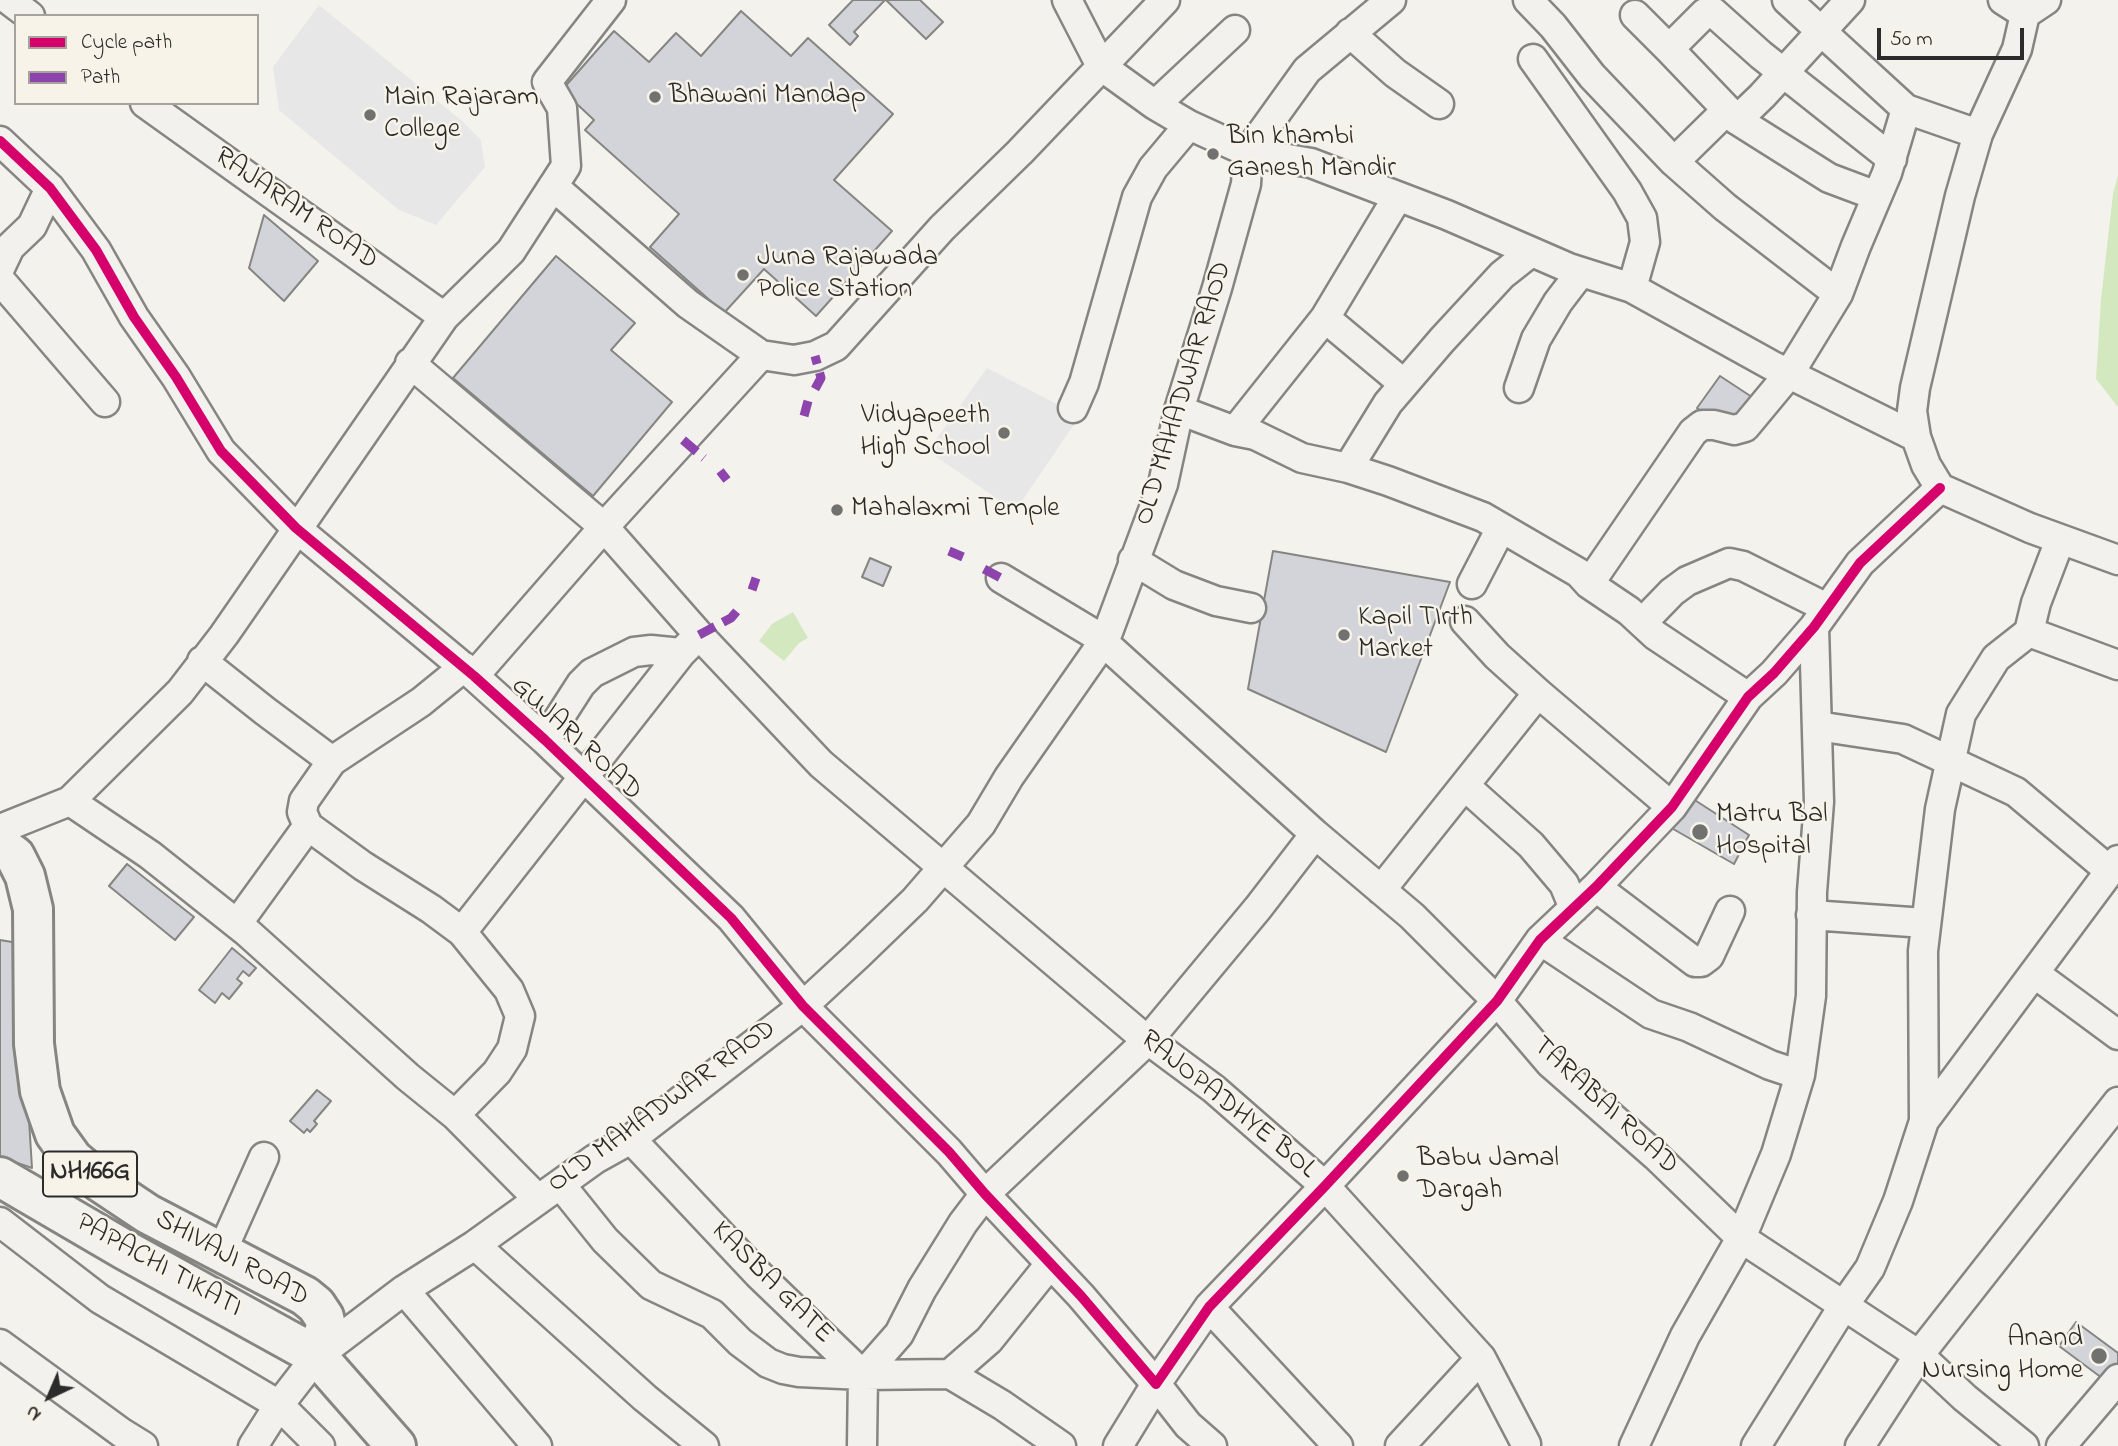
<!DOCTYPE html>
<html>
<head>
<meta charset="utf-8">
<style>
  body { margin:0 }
  #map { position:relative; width:2118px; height:1446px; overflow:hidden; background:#f4f2ec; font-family:"Indie Flower",sans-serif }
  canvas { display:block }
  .legend { position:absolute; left:14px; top:14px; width:245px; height:91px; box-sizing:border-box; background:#f7f3e8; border:2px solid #a5a39c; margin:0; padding:9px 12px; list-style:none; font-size:21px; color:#2b2b2b }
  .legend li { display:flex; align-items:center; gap:14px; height:35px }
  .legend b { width:35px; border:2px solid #a5a39c }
  .north { position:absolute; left:14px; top:1362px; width:70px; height:70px; -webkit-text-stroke:5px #f7f3e8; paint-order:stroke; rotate:224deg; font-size:19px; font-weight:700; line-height:28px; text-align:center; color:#2b2b2b }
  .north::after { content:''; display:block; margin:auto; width:24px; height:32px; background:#2b2b2b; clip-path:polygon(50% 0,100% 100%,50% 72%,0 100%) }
  .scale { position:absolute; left:1877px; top:28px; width:147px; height:32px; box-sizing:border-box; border:4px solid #2b2b2b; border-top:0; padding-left:9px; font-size:21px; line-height:24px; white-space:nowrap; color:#2b2b2b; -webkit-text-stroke:5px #f7f3e8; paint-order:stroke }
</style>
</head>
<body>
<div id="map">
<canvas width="2118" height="1446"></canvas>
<ul class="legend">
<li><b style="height:9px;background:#d6006c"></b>Cycle path</li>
<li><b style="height:9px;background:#8e44ad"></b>Path</li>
</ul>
<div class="north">N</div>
<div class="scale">50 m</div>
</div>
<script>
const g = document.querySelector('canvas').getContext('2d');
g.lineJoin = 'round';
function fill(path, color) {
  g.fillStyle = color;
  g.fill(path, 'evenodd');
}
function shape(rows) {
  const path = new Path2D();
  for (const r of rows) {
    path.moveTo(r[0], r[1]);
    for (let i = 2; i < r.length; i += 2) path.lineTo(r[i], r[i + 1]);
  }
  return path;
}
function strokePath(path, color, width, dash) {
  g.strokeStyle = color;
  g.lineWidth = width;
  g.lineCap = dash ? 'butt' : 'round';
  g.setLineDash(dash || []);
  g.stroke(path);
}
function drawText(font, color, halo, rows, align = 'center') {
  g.font = font + ' "Indie Flower",sans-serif';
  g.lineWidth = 5;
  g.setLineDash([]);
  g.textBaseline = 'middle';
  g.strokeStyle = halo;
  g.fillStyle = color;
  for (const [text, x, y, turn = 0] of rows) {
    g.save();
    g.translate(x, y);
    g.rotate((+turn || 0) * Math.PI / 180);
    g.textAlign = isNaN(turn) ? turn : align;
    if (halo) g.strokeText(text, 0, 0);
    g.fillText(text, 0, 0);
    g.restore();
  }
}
fill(shape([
  [319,5,462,121,481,140,485,167,436,225,399,210,279,110,273,67],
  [987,368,1080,416,1015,511,928,451]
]), '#e8e7e8');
fill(shape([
  [2118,175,2118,407,2096,379,2101,299,2113,194],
  [793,612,808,638,799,643,784,661,759,641,772,624]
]), '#d4e8c0');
const building = shape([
  [853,0,885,0,854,32,858,36,850,45,829,25,853,0],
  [886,0,920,0,943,22,926,39,886,0],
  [741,11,791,56,808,38,893,114,834,180,892,231,816,316,764,269,724,313,650,247,679,214,585,130,594,120,562,90,614,31,649,62,676,33,701,56,741,11],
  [264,215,318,261,284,301,249,268,264,215],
  [556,256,635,323,611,350,672,402,593,496,453,378,556,256],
  [1720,376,1761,403,1720,424,1697,408,1720,376],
  [1273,551,1450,582,1386,752,1248,689,1273,551],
  [870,558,891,567,883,586,862,577,870,558],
  [1690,797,1749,835,1734,864,1668,826,1690,797],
  [127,864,194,917,175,940,109,886,127,864],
  [0,940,18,943,32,1168,0,1157,0,940],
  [232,948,256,968,249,976,243,971,237,979,242,983,229,999,222,993,215,1003,199,990,232,948],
  [317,1090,331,1101,314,1121,317,1124,310,1132,307,1129,304,1133,290,1121,317,1090],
  [2076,1322,2118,1353,2118,1365,2106,1381,2059,1346,2076,1322]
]);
fill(building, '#d3d4da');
strokePath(building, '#858582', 2);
const minor = shape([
  [9,0,30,16],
  [1067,0,1101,66,1155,105,1189,125,1248,152,1311,163,1447,215,1569,268,1632,288,1771,365,1916,437],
  [1528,0,1553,26,1592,76,1674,162,1725,207,1838,294],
  [2003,0,2025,14,2017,49,1978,134,1960,196,1915,388,1912,411,1916,437,1926,465,1940,488,2030,528,2118,560],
  [2025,14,2046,0],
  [1635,15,1669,49],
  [1350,33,1395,73,1439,104],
  [1533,59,1627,191,1642,218,1645,242,1632,288],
  [145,103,444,317],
  [1155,105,1235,30],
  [1906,109,1978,134],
  [1737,120,1762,96,1850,0],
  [0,141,50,188,96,250,134,317,176,377,221,451,296,528,474,676,545,740,731,918,803,1006,949,1152,985,1194,1081,1296,1156,1384,1209,1307,1325,1186,1497,1001,1540,940,1596,887,1672,807,1748,697,1774,673,1814,627,1860,563,1940,488],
  [1248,152,1307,70,1391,0],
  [1674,162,1727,110],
  [553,186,688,304,761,355,794,360,815,356,836,346,942,228,1020,152,1165,0],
  [1877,196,1829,178,1737,120,1669,49,1705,13,1713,12,1761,55,1892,159],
  [1397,198,1325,318,1404,384],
  [0,268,10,247,32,226,50,188],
  [0,280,105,402],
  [410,363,604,527,699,635,821,764,1136,1031,1214,1089,1325,1186,1481,1358,1526,1444],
  [1519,388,1536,339,1558,302,1581,272],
  [1073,408,1084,383,1137,197,1153,168,1189,125],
  [1179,410,1235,431,1255,435,1302,458,1348,468,1388,481,1483,517,1579,573,1589,584,1629,611,1655,635,1748,697],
  [1235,431,1325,318],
  [1348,468,1388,403,1442,340,1502,275,1531,252],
  [2060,540,2036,603,2029,632,2118,665],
  [1133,560,1174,585,1216,601,1251,608],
  [1001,578,1094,634],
  [1472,584,1501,528],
  [1589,584,1693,432,1702,425,1714,425,1734,430,1745,427,1789,374,1838,294,1856,246,1887,173,1906,109,1787,0],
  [1465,621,1497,656,1538,693],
  [1642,623,1672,592,1687,581,1729,563,1743,566,1827,608],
  [1108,632,1163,484,1179,410,1217,288,1246,184,1248,152],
  [1111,649,1315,834,1412,916,1497,1001,1550,1063,1656,1156,1741,1238,1919,1355,1965,1398,2024,1446],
  [202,661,265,711,332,761,304,801,302,812,308,826,363,866,431,909,462,932,509,990,520,1016,512,1049,497,1072,455,1115],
  [474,676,604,527,761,355],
  [1817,726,1903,739,2016,792,2110,871],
  [545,740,581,684,592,673,634,652,651,650,681,653],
  [332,761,421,702,464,667],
  [1465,786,1531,845,1564,884,1574,908],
  [70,801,150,855,247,932,408,1077,455,1115,538,1199],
  [0,829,70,801,180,692,224,635,444,317,511,251,566,166,562,108,547,82,611,0],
  [1596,887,1695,962,1701,962,1709,956,1730,911],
  [1381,890,1538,693,1672,807],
  [1811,915,1925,923],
  [237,924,308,826],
  [462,932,681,653,699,635],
  [1540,940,1651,1014,1689,1027,1770,1065,1800,1075],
  [2034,973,2118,1035],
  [1924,1121,1923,951,1940,809,1961,714,1996,658,2029,632],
  [631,1139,758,1274,863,1375,862,1446],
  [560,1184,605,1240,651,1285,712,1314,740,1342,768,1363,783,1369,799,1372,863,1375,950,1374,1002,1405,1061,1446],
  [0,1222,100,1299,279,1405,320,1446],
  [475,1245,645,1398,704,1446],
  [222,1251,264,1157],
  [404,1290,537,1446],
  [1209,1307,1338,1446],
  [0,1344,122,1433,143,1446],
  [950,1374,989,1340,1050,1264],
  [863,1375,899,1334,922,1289,963,1223,985,1194,1149,1039,1258,908,1315,834],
  [253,1446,279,1405,317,1356,404,1290,475,1245,595,1159,631,1139,803,1006,857,956,915,900,981,824,1009,777,1097,651],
  [1118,1446,1156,1384,1188,1425,1212,1446],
  [1400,1446,1481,1358],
  [1634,1446,1685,1336,1741,1238,1776,1154,1800,1075,1811,996,1812,892,1819,802,1814,627],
  [1756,1446,1844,1305,1870,1268,1898,1201,1924,1121,2118,860],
  [1860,1446,1919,1355,2118,1102],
  [2061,1446,2118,1379]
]);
const highway = shape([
  [0,845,15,856,25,876,33,909,34,1044,40,1091,55,1134,73,1159,100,1182,148,1214,305,1296,316,1305,324,1317,326,1326,317,1356],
  [0,1177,125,1250,317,1356,396,1446]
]);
strokePath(minor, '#858582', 33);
strokePath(highway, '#858582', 44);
strokePath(minor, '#f2f1ed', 28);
strokePath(highway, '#f2f1ed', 38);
strokePath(shape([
  [815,389,821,378,815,356],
  [804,416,808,401],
  [683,440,704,458],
  [720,471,727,480],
  [949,551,963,557],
  [984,569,1001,578],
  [752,590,756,578],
  [699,635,731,618,742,605]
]), '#8e44ad', 9, [18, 9]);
strokePath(shape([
  [0,141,50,188,96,250,134,317,176,377,221,451,296,528,474,676,545,740,731,918,803,1006,949,1152,985,1194,1081,1296,1156,1384,1209,1307,1325,1186,1497,1001,1540,940,1596,887,1672,807,1748,697,1774,673,1814,627,1860,563,1940,488]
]), '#d6006c', 10);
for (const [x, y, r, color] of [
  [655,97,7,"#71716f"],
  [370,115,7,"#71716f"],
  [1213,154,7,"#71716f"],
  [743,275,7,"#71716f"],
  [1004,433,7,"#71716f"],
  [837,510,7,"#71716f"],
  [1344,635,7,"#71716f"],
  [1700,832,9,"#71716f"],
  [1403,1176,7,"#71716f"],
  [2099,1356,9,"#71716f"]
]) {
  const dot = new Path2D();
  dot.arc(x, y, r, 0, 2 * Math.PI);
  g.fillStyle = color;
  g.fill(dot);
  strokePath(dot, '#f7f3e8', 2.5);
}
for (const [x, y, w] of [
  [90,1174,94]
]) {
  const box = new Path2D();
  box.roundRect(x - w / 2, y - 22.5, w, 45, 5);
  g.fillStyle = '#f7f3e8';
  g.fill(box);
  strokePath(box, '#2b2b2b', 2);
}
drawText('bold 26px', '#2b2b2b', null, [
  ["NH166G",90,1174]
]);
drawText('28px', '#2b2b2b', '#f7f3e8', [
  ["Bhawani Mandap",669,97],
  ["Main Rajaram",384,99],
  ["College",384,131],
  ["Bin khambi",1227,138],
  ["Ganesh Mandir",1227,170],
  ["Juna Rajawada",757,259],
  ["Police Station",757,291],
  ["Vidyapeeth",990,417,"right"],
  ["High School",990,449,"right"],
  ["Mahalaxmi Temple",851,510],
  ["Kapil TIrth",1358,619],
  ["Market",1358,651],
  ["Matru Bal",1716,816],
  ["Hospital",1716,848],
  ["Babu Jamal",1417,1160],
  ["Dargah",1417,1192],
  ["Anand",2083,1340,"right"],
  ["Nursing Home",2083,1372,"right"]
], 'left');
drawText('28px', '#2b2b2b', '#f7f3e8', [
  ["RAJARAM ROAD",295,210,35],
  ["OLD MAHADWAR RAOD",1185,394,-73],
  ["GUJARI ROAD",575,740,43],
  ["RAJOPADHYE BOL",1227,1106,39],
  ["TARABAI ROAD",1604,1107,43],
  ["OLD MAHADWAR RAOD",663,1108,-36],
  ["SHIVAJI ROAD",231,1260,29],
  ["PAPACHI TIKATI",158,1267,29],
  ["KASBA GATE",771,1284,45]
]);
</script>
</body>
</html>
